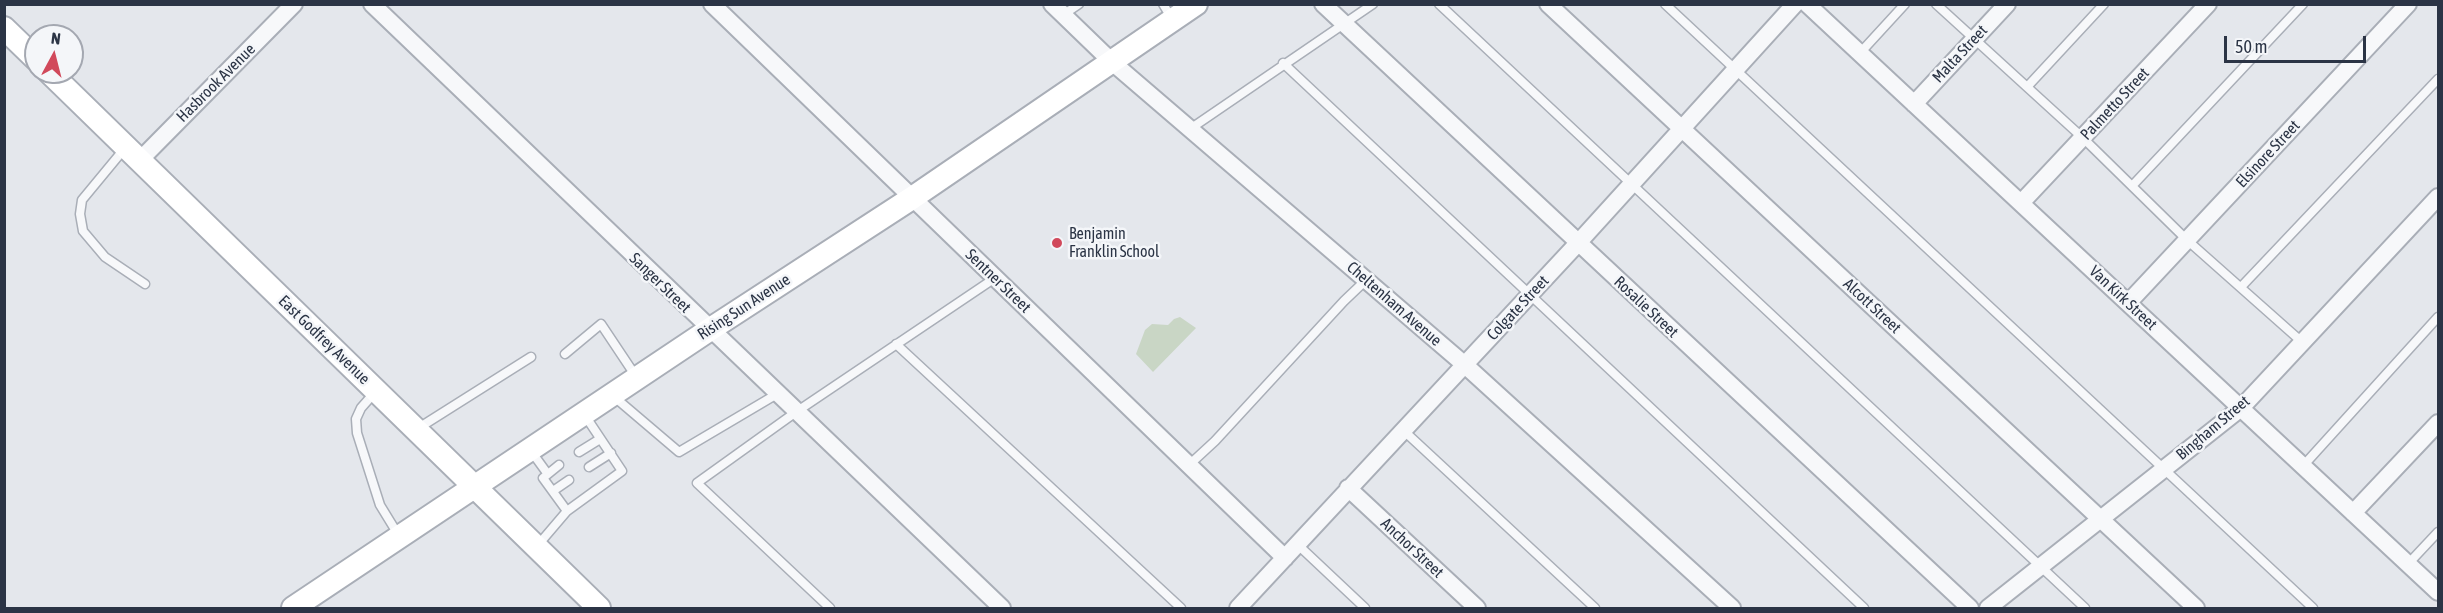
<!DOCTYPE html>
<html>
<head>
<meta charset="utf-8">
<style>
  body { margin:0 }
  #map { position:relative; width:2443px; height:613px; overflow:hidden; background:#e4e7ec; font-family:"Asap Condensed",sans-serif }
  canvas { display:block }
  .frame { position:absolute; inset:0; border:6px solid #2b3445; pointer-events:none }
  .north { position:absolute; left:24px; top:24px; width:60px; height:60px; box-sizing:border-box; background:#f4f6f9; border:2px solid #a4a8b1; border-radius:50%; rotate:7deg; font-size:16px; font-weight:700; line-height:24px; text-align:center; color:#2b3445 }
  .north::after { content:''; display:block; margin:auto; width:21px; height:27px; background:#d1495b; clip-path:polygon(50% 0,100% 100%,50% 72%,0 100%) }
  .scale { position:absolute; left:2224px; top:36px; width:142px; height:27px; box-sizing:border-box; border:3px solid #2b3445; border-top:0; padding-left:8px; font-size:18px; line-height:21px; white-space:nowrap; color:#2b3445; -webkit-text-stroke:4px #f4f6f9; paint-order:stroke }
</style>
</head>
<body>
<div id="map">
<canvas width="2443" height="613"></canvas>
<div class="frame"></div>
<div class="north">N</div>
<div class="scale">50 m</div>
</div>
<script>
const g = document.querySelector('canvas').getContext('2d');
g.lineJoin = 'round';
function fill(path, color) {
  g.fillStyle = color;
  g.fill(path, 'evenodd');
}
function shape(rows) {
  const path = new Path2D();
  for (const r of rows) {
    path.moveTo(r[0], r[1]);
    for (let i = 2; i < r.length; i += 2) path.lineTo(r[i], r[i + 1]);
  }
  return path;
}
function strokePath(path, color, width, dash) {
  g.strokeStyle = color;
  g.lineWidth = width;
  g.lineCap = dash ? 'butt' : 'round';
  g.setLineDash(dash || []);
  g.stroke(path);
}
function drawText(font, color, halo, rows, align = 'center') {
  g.font = font + ' "Asap Condensed",sans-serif';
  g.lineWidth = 5;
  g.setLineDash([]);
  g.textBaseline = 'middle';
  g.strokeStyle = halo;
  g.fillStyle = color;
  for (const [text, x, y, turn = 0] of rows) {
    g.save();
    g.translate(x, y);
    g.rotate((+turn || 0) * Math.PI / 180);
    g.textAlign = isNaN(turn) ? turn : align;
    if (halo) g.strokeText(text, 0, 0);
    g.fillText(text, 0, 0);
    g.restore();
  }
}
fill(shape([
  [1180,317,1196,328,1153,372,1136,354,1145,330,1152,324,1168,325,1174,319]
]), '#c9d6c5');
const lane = shape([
  [1163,4,1172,19],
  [1439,4,2085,608],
  [1665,4,2313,608],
  [1936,4,2083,138,2187,240,2302,342],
  [1063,15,1079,4],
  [1860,53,1905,4],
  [1283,63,1864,608],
  [2027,87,2104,4],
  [1190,129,1373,4],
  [125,148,82,200,80,214,83,231,105,257,145,284],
  [2132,186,2303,4],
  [2241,287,2438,79],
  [896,344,1181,608],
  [565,354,601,324,637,378],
  [376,391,361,408,356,419,357,433,380,505,399,536],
  [612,395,679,452,777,394],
  [417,429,531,357],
  [1403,430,1595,608],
  [531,451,547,473],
  [579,452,600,439],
  [559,465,543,478,567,511],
  [1189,465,1215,441,1344,301,1366,280],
  [2303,466,2438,317],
  [589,467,611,453],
  [553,491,569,480],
  [1297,544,1365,608],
  [538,545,567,511,622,471,584,414],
  [2408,564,2438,532],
  [830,608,697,483,796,412,995,278]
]);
const street = shape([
  [372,4,1002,608],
  [712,4,1285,558],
  [1052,4,1112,62,1465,365,1732,608],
  [1323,4,1970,608],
  [1548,4,2196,608],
  [1807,4,2438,592],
  [1914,104,2007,4],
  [139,161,294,4],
  [2021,203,2208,4],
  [2128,303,2408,4],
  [1348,488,1477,608],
  [2353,513,2438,423],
  [1238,608,1578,243,1795,4],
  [1988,608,2241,408,2438,197]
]);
const secondary = shape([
  [4,28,36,59],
  [49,72,599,608],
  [293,608,709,330,912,198,1196,4]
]);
strokePath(lane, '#a9aeb7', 11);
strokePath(street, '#a9aeb7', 20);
strokePath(secondary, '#a9aeb7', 26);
strokePath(lane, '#f7f8fa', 8);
strokePath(street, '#f7f8fa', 16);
strokePath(secondary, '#fff', 22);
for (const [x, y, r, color] of [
  [1057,243,6,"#d1495b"]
]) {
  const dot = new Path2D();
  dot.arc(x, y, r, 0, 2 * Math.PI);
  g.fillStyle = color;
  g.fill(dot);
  strokePath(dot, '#f4f6f9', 2);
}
drawText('16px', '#2b3445', '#f4f6f9', [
  ["Malta Street",1960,54,-47],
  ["Hasbrook Avenue",216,83,-45],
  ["Palmetto Street",2115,104,-47],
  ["Elsinore Street",2268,154,-47],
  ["Sentner Street",998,281,44],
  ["Sanger Street",660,283,44],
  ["Van Kirk Street",2123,298,43],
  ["Cheltenham Avenue",1394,304,41],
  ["Alcott Street",1872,306,43],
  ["Rising Sun Avenue",744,307,-33],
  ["Rosalie Street",1646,307,43],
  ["Colgate Street",1518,308,-47],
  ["East Godfrey Avenue",324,340,44],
  ["Bingham Street",2213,428,-40],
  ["Anchor Street",1412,548,43]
]);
drawText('16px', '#2b3445', '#f4f6f9', [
  ["Benjamin",1069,234],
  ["Franklin School",1069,252]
], 'left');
</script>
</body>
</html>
